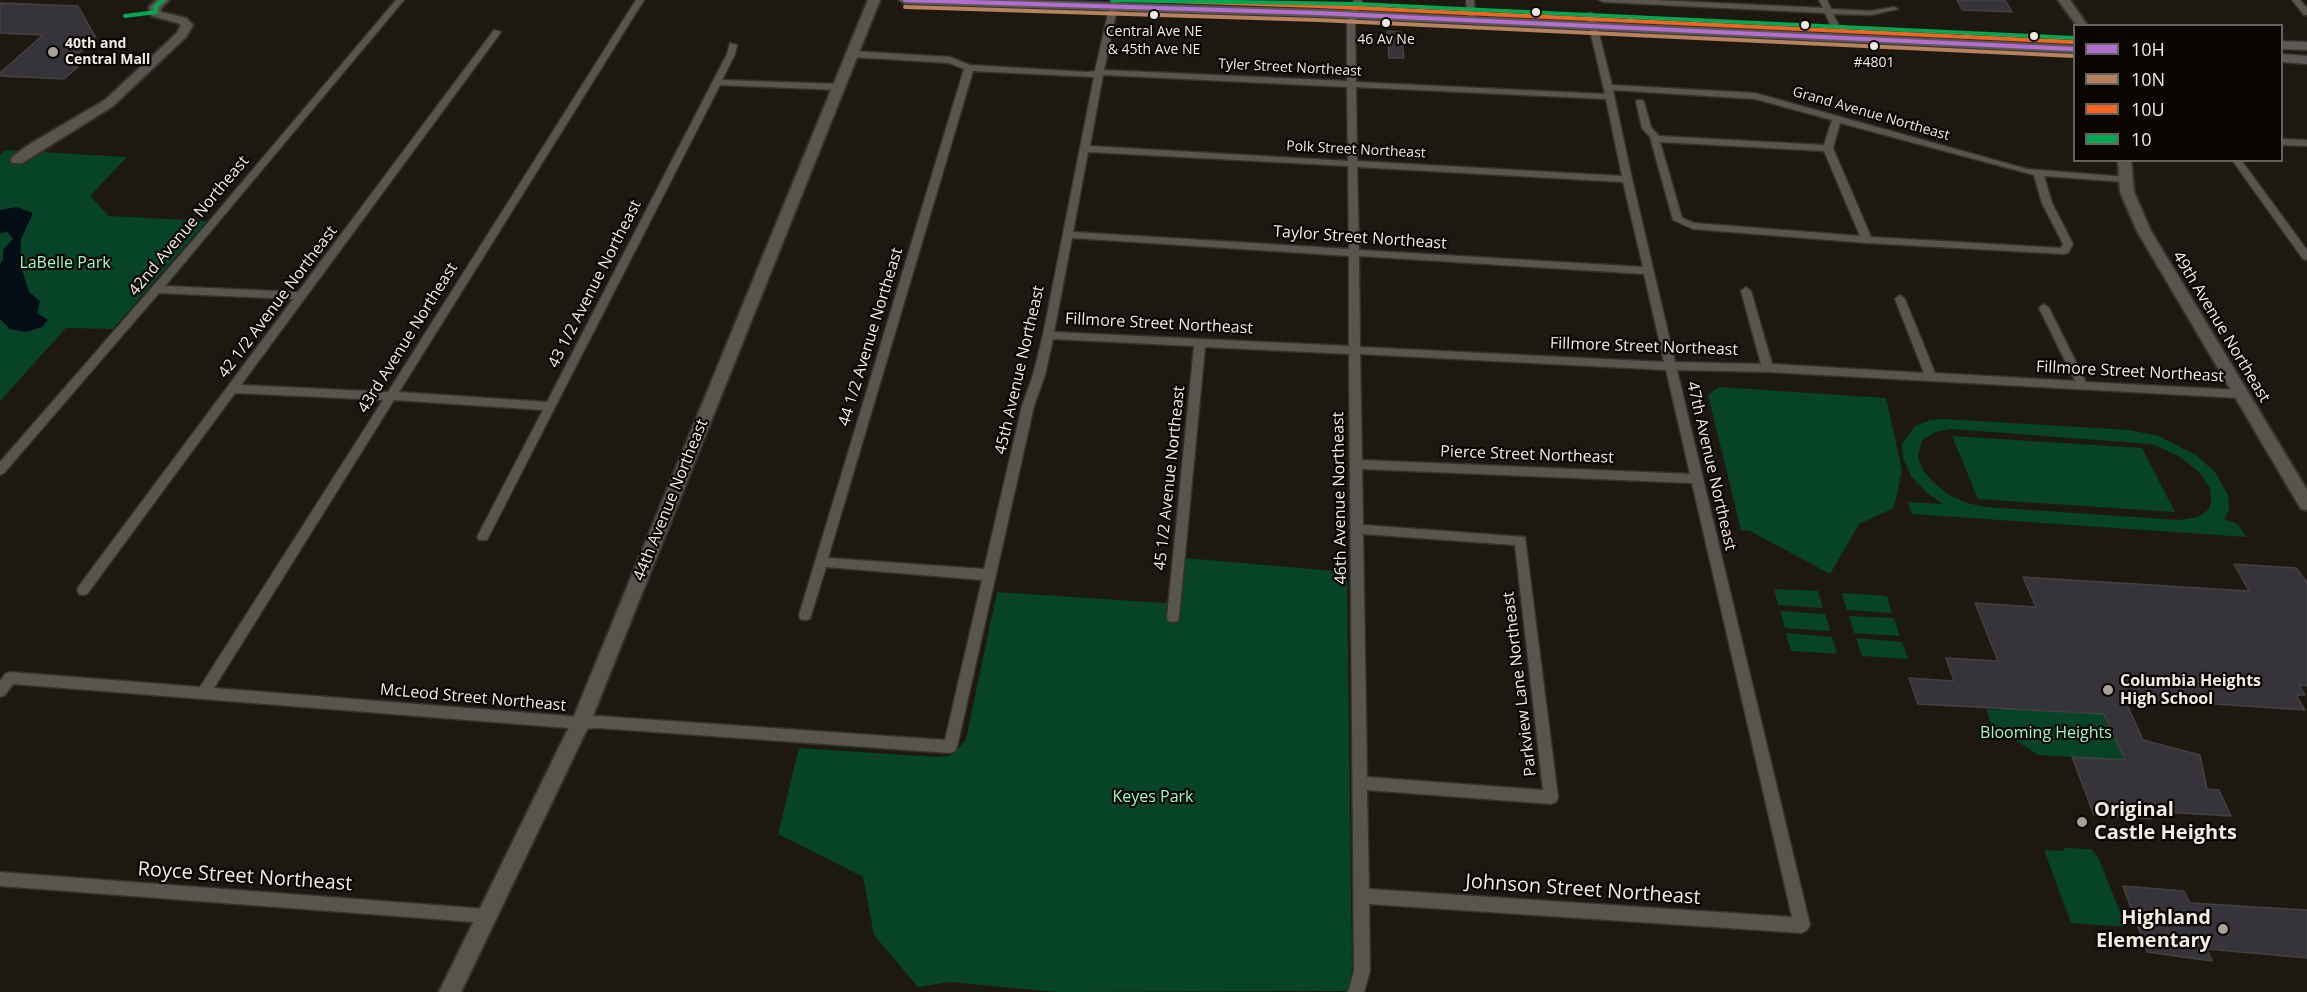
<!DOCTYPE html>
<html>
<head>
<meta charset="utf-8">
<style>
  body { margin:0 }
  #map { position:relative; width:2307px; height:992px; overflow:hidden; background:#1d1910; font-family:"Open Sans",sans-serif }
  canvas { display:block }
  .legend { position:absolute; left:2073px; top:24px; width:210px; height:138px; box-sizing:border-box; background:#090602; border:2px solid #65625b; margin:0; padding:8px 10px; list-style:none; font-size:18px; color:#f0ece1 }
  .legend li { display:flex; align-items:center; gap:12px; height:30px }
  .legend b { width:30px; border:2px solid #65625b }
</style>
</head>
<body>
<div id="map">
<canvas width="2307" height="992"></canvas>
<ul class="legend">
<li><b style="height:8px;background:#b36fd0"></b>10H</li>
<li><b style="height:8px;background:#b6815c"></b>10N</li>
<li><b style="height:8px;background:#f26522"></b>10U</li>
<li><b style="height:8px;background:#00a651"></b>10</li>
</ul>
</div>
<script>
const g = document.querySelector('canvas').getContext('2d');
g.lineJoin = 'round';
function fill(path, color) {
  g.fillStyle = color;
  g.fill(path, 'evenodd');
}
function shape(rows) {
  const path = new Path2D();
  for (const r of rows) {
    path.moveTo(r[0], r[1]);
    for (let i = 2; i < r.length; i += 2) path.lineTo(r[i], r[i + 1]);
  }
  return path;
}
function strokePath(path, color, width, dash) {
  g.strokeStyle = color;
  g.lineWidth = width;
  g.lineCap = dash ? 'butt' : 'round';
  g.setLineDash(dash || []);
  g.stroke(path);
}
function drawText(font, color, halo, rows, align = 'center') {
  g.font = font + ' "Open Sans",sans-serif';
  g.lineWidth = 4.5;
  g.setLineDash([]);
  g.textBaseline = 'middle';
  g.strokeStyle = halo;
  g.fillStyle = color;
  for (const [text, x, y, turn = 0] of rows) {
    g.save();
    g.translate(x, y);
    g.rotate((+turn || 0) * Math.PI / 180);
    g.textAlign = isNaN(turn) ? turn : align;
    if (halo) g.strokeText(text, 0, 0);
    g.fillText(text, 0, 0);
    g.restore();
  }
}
fill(shape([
  [6,150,127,157,90,196,109,216,207,221,113,329,66,328,0,401,0,155],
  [1719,387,1886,398,1902,470,1894,508,1859,524,1830,574,1750,531,1741,530,1708,395],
  [1945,419,2129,430,2159,436,2196,455,2215,472,2228,495,2229,510,2224,519,2238,524,2246,537,1912,514,1908,502,1943,504,1927,493,1911,476,1903,458,1902,444,1915,426,1930,420],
  [1951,429,2151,444,2177,455,2199,472,2210,488,2211,504,2208,510,2198,517,2178,520,1986,507,1967,503,1949,495,1933,482,1923,470,1918,457,1922,440,1936,432],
  [1952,436,2142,448,2175,512,1978,499],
  [1185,558,1347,572,1352,969,1349,991,1056,992,949,982,918,987,874,935,863,877,778,834,799,748,938,757,949,756,958,749,966,739,997,592,1180,604],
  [1774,589,1818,591,1823,608,1778,605],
  [1842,593,1887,596,1892,613,1847,610],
  [1780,611,1825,614,1830,631,1785,628],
  [1849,616,1894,618,1900,636,1854,633],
  [1786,633,1832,637,1837,654,1791,651],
  [1856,638,1902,642,1908,659,1862,656],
  [2001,708,2104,714,2125,760,2038,755,1991,724,1986,709,2002,710],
  [2064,848,2091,849,2098,857,2126,927,2071,923,2044,850,2063,851]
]), '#074326');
fill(shape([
  [17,207,33,213,21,239,20,263,29,292,40,301,37,313,48,320,42,327,26,332,10,329,0,319,0,264,3,259,3,250,13,239,7,232,0,233,0,210]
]), '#030d15');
const building = shape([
  [1957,0,2005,0,2012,12,1962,10,1957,0],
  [0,3,78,6,96,38,65,66,78,67,64,79,0,76,0,73,43,35,0,33,0,3],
  [1387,31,1401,32,1404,58,1389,58,1387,31],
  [2234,564,2296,568,2307,582,2307,686,2299,685,2305,695,2296,695,2305,710,2124,698,2143,740,2200,755,2207,789,2219,790,2231,816,2148,811,2152,819,2094,815,2072,757,2125,760,2104,714,1918,704,1909,678,1954,681,1946,658,1998,661,1975,603,2036,607,2023,577,2249,591,2234,564],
  [2123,886,2184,891,2190,903,2307,910,2307,958,2207,949,2212,961,2147,952,2123,886]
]);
fill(building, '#36343a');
strokePath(building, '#424140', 1.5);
const street = shape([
  [396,0,404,0,165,286,298,292,494,30,501,32,241,385,388,392,636,0,644,0,399,392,547,402,727,54,730,43,737,45,735,54,722,80,839,84,843,87,839,90,720,85,487,540,479,540,477,537,543,410,394,400,214,688,581,717,598,716,945,740,982,580,826,567,810,619,805,620,800,619,799,615,964,69,949,63,852,57,848,54,852,51,950,57,970,65,1087,72,1095,71,1111,0,1119,0,1104,70,1347,81,1347,23,1354,0,1362,0,1355,23,1356,82,1605,94,1586,14,1590,12,1594,14,1612,85,1755,93,2027,169,2127,177,2129,179,2124,182,2044,176,2052,203,2073,244,2068,253,2064,254,1867,243,1693,229,1673,220,1650,137,1642,128,1636,102,1637,100,1643,100,1644,102,1651,127,1659,136,1824,145,1832,120,1755,99,1613,90,1632,179,1675,362,1761,364,1741,291,1746,287,1751,291,1772,364,1924,373,1895,299,1900,295,1905,299,1935,373,2075,381,2039,308,2044,304,2049,308,2086,382,2239,390,2245,394,2239,398,1768,372,1677,370,1810,925,1807,930,1802,933,1369,904,1370,971,1364,992,1348,992,1354,971,1349,354,1205,347,1179,617,1178,621,1173,622,1168,621,1167,617,1194,346,1053,339,1045,375,1034,406,957,747,955,751,950,753,598,728,581,729,13,684,5,695,0,697,0,681,5,674,10,672,200,687,383,400,235,393,87,594,83,595,79,594,77,590,79,586,293,299,159,293,4,473,0,475,0,462,195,238,396,0],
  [973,71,1094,77,1043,335,1033,375,1022,406,984,569,828,558,973,71],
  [1103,75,1347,87,1348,161,1090,146,1103,75],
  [1356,87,1606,99,1622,176,1357,161,1356,87],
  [1840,123,2034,175,2042,203,2063,244,2061,248,1871,237,1833,148,1840,123],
  [1660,142,1824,151,1860,236,1694,223,1682,218,1660,142],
  [1088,152,1348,166,1349,249,1073,232,1088,152],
  [1357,167,1623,182,1643,267,1359,250,1357,167],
  [1072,238,1349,256,1349,346,1054,332,1072,238],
  [1359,256,1644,274,1664,362,1360,347,1359,256],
  [1360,354,1666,370,1690,474,1362,460,1360,354],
  [1362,469,1692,483,1792,917,1369,889,1367,790,1551,804,1556,802,1558,797,1525,537,1363,525,1362,469],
  [1363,534,1515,545,1543,790,1367,777,1363,534],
  [1466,0,1474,0,1475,22,1468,20,1466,0],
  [1599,0,1654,0,1823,8,1819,0,1827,0,1831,9,1871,11,1894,7,1898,9,1871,15,1833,14,1839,26,1835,29,1831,26,1825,13,1603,2,1599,0],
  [2292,0,2300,0,2307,8,2307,15,2304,15,2292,0],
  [2282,139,2307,140,2307,146,2282,145,2282,139],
  [2232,160,2241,160,2307,250,2307,260,2303,259,2232,160],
  [0,872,487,909,492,911,495,916,492,921,487,923,0,886,0,872]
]);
const secondary = shape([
  [156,0,169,0,161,8,161,12,186,18,193,25,186,37,113,106,22,163,12,163,11,160,12,157,30,144,105,100,177,33,181,25,178,23,152,16,150,14,149,7,156,0],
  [868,0,880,0,590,723,461,992,439,992,572,721,868,0],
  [2058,0,2070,0,2088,26,2077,26,2058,0],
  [2118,160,2131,160,2134,192,2151,231,2307,490,2307,510,2301,509,2137,231,2120,192,2118,160]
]);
const primary = shape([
  [899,0,1023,0,1318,9,2074,45,2074,53,1318,17,905,4,899,0],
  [2282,41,2307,42,2307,50,2282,49,2282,41],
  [2282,54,2307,56,2307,64,2282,62,2282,54]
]);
strokePath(street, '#35322c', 3);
strokePath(secondary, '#35322c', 4);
strokePath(primary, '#35322c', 3);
fill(street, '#58554e');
fill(secondary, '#58554e');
fill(primary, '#5d5757');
strokePath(shape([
  [905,0,1318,13,2074,49]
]), '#b36fd0', 4);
strokePath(shape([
  [905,7,1318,20,2074,56]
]), '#b6815c', 4);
strokePath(shape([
  [1143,0,1318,6,2074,42]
]), '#f26522', 4);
strokePath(shape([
  [1112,0,1357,4,2074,38],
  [125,16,156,12,155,7,163,0]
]), '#00a651', 4);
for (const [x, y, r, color] of [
  [1536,12,5,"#f0ece1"],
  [1154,15,5,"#f0ece1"],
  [1386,23,5,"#f0ece1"],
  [1805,25,5,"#f0ece1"],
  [2034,36,5,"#f0ece1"],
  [1874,46,5,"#f0ece1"],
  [53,52,6,"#a6a298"],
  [2108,690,6,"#a6a298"],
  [2082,822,6,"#a6a298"],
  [2223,929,6,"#a6a298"]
]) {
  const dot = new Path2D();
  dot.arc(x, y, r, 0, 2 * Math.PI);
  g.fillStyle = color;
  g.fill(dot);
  strokePath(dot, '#090602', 2);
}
drawText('14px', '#f0ece1', '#090602', [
  ["Central Ave NE",1154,32],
  ["& 45th Ave NE",1154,50],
  ["46 Av Ne",1386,40],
  ["#4801",1874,63]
]);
drawText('bold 14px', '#f0ece1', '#090602', [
  ["40th and",65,44],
  ["Central Mall",65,60]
], 'left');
drawText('14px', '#f0ece1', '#090602', [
  ["Tyler Street Northeast",1290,68,3],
  ["Grand Avenue Northeast",1871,114,16],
  ["Polk Street Northeast",1356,150,3]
]);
drawText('16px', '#f0ece1', '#090602', [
  ["42nd Avenue Northeast",189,226,-50],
  ["Taylor Street Northeast",1360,238,4],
  ["43 1/2 Avenue Northeast",595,284,-63],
  ["42 1/2 Avenue Northeast",278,302,-53],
  ["Fillmore Street Northeast",1159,324,3],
  ["49th Avenue Northeast",2221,327,59],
  ["44 1/2 Avenue Northeast",871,337,-73],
  ["43rd Avenue Northeast",408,338,-58],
  ["Fillmore Street Northeast",1644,347,2],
  ["45th Avenue Northeast",1020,370,-77],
  ["Fillmore Street Northeast",2130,372,3],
  ["Pierce Street Northeast",1527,455,2],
  ["47th Avenue Northeast",1711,466,77],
  ["45 1/2 Avenue Northeast",1170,478,-84],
  ["46th Avenue Northeast",1340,498,-91],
  ["44th Avenue Northeast",671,500,-68],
  ["Parkview Lane Northeast",1520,684,-97],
  ["McLeod Street Northeast",473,698,5]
]);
drawText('16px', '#9ff9c1', '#090602', [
  ["LaBelle Park",65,263],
  ["Blooming Heights",2046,733],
  ["Keyes Park",1153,797]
]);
drawText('bold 16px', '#f0ece1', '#090602', [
  ["Columbia Heights",2120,681],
  ["High School",2120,699]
], 'left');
drawText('bold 20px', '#f0ece1', '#090602', [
  ["Original",2094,810],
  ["Castle Heights",2094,833],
  ["Highland",2211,918,"right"],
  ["Elementary",2211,941,"right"]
], 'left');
drawText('20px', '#f0ece1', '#090602', [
  ["Royce Street Northeast",245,877,4],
  ["Johnson Street Northeast",1583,890,4]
]);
</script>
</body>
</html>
